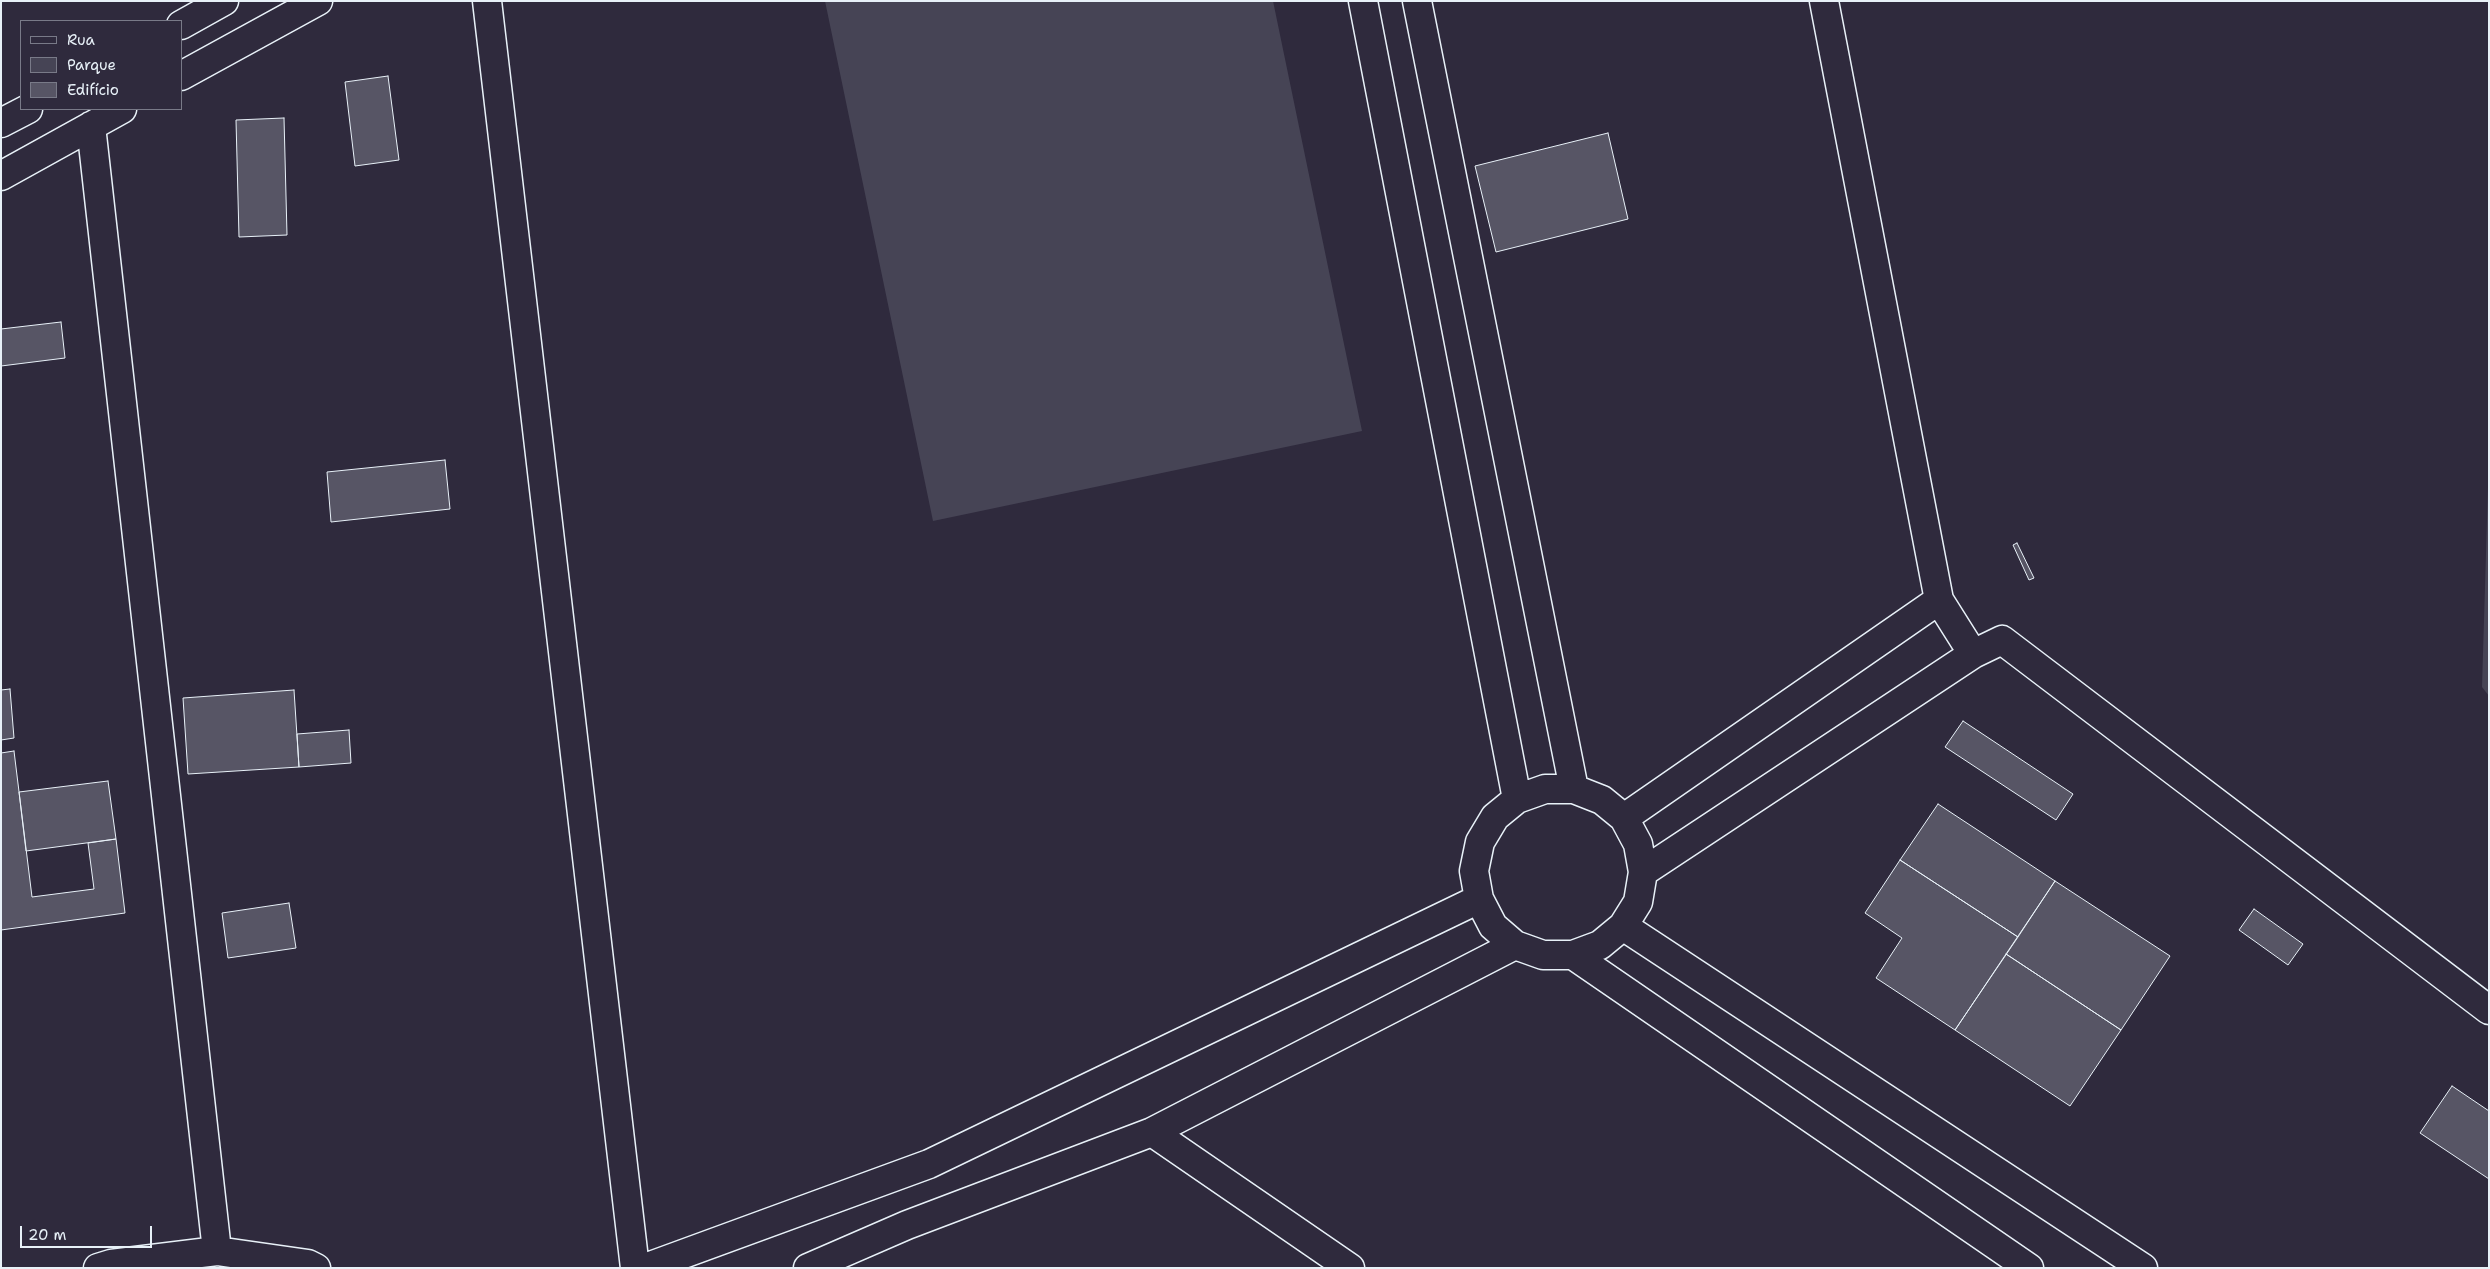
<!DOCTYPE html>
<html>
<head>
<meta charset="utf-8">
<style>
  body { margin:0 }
  #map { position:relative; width:2490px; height:1269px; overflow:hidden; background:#2f2a3d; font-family:"Shantell Sans",sans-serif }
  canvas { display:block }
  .frame { position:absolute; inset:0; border:2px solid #e8f1f8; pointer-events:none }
  .legend { position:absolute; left:20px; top:20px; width:162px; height:90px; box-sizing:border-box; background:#2f2a3d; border:1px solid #797a88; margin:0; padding:6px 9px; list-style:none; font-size:15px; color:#e8f1f8 }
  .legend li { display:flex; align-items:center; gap:10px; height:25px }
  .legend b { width:25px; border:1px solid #797a88 }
  .scale { position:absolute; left:20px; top:1226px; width:132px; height:22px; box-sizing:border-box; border:2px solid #e8f1f8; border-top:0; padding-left:6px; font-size:15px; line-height:18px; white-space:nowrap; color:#e8f1f8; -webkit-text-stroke:4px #2f2a3d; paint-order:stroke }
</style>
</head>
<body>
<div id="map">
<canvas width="2490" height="1269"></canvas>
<div class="frame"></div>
<ul class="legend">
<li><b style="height:6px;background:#2f2a3d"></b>Rua</li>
<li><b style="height:14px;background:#464455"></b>Parque</li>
<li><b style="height:14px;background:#575565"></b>Edifício</li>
</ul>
<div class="scale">20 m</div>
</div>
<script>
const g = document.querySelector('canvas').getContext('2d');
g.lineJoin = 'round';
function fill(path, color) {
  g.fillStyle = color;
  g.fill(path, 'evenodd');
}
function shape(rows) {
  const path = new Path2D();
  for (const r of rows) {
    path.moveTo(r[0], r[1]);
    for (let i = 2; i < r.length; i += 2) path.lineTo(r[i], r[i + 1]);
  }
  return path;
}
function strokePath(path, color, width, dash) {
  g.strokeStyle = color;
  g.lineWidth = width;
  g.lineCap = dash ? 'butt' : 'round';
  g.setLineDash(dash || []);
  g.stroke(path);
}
fill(shape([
  [825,1,1273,1,1362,431,933,521],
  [2489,453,2489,696,2482,687]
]), '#464455');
const building = shape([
  [388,76,399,160,355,166,345,82,388,76],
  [284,118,287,235,239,237,236,120,284,118],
  [1608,133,1628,219,1496,252,1475,166,1608,133],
  [61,322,65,358,1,366,1,329,61,322],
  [445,460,450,509,331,522,327,472,445,460],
  [2017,543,2034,578,2029,580,2013,545,2017,543],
  [10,689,14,738,1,740,1,690,10,689],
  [294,690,299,767,188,774,183,698,294,690],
  [1963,721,2073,794,2056,820,1945,747,1963,721],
  [349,730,351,763,299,767,297,734,349,730],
  [14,751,32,897,94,889,88,843,116,839,125,913,1,930,1,753,14,751],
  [108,781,116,839,26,851,19,792,108,781],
  [1938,804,2055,881,2018,937,1900,860,1938,804],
  [1900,860,2018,937,1955,1030,1876,978,1902,938,1865,913,1900,860],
  [2055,881,2170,956,2121,1030,2006,954,2055,881],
  [289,903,296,948,228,958,222,913,289,903],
  [2254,909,2303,944,2288,965,2239,930,2254,909],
  [2006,954,2121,1030,2070,1106,1955,1030,2006,954],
  [2452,1086,2489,1111,2489,1179,2420,1133,2452,1086]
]);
fill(building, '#575565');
strokePath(building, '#e8f1f8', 1);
const minor = shape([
  [487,1,635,1268],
  [1363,1,1517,799],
  [1417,1,1574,789],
  [1824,1,1939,600,1973,654,2002,640,2489,1010],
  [181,25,224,1],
  [181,76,318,1],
  [1,123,28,109],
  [91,126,217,1251],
  [1,176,122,109],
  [1624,818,1939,600],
  [1643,872,1973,654],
  [1623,926,2143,1268],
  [1573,955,2029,1268],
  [1152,1132,1350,1268],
  [98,1268,111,1264,217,1251,308,1264,316,1268],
  [645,1268,929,1164,1479,899],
  [808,1268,907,1225,1152,1132,1515,945,1543,955,1573,955,1600,945,1623,926,1638,902,1643,872,1638,844,1624,818,1602,800,1574,789,1545,789,1517,799,1495,817,1480,842,1474,871,1479,899,1493,926,1515,945]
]);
strokePath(minor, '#e8f1f8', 31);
strokePath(minor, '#2f2a3d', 28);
</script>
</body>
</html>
